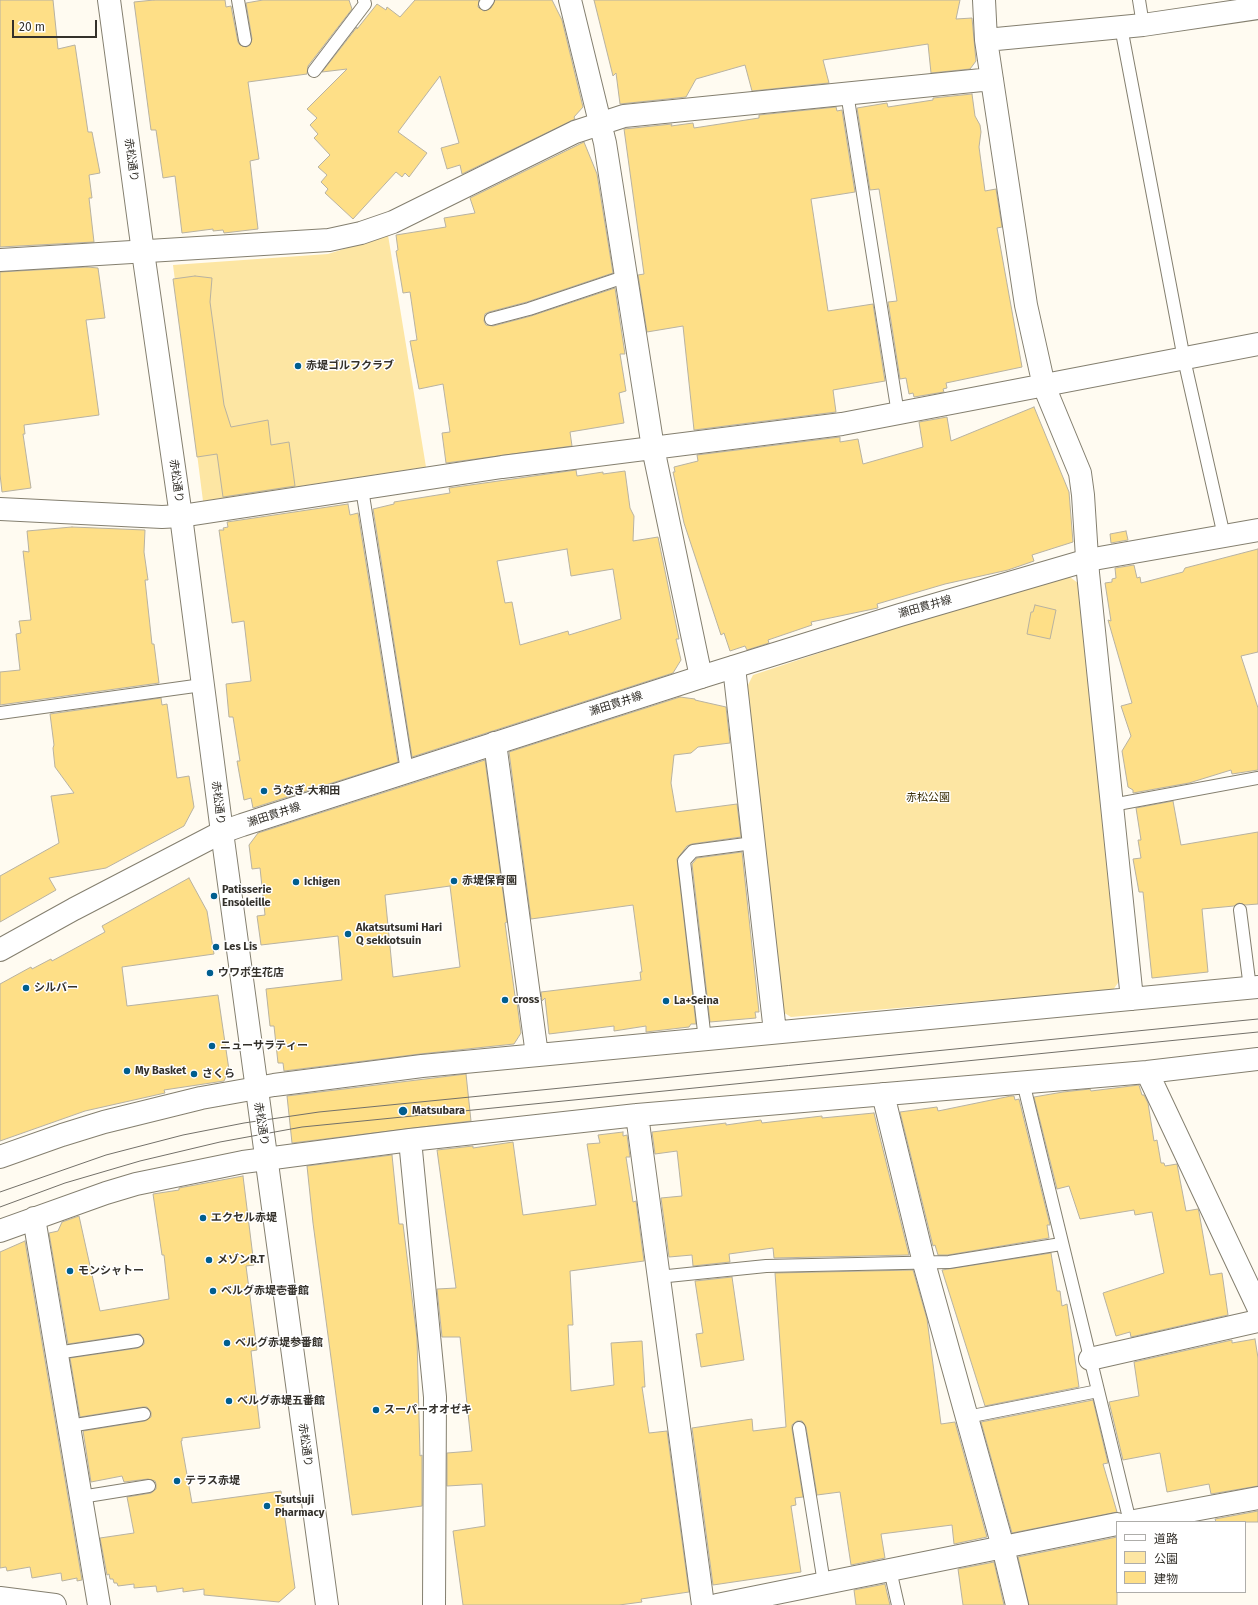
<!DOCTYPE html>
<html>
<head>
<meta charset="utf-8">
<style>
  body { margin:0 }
  #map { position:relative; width:1258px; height:1605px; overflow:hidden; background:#fffbf1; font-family:"Fira Sans","Noto Sans JP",sans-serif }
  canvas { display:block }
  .legend { position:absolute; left:1116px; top:1521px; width:130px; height:72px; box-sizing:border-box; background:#fff; border:1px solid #aeadaa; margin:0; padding:5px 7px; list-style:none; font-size:12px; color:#34312b }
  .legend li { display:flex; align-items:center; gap:8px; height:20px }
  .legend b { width:20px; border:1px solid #aeadaa }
  .scale { position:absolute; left:12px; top:20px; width:85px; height:18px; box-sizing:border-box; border:2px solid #34312b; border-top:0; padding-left:5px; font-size:12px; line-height:14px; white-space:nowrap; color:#34312b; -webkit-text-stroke:3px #fff; paint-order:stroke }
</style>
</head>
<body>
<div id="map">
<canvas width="1258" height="1605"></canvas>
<ul class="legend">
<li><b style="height:5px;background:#fff"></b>道路</li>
<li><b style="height:11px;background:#fde6a3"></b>公園</li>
<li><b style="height:11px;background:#fedf87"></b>建物</li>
</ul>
<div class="scale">20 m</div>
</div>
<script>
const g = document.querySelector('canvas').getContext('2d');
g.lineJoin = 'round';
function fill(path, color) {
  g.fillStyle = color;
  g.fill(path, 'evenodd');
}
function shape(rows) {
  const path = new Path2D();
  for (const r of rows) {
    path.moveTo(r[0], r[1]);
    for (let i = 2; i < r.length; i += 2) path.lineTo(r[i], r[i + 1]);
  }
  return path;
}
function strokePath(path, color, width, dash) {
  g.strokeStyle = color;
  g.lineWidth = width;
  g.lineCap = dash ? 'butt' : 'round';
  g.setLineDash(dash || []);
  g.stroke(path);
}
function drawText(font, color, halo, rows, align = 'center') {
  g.font = font + ' "Fira Sans","Noto Sans JP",sans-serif';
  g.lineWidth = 3;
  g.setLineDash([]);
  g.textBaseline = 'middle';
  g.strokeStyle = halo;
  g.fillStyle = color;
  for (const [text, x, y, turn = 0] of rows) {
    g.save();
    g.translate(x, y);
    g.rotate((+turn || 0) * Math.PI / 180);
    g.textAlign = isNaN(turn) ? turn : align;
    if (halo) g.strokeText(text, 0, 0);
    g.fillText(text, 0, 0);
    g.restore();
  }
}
fill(shape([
  [388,235,426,467,203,501,173,265,328,254],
  [1063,572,1078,583,1120,980,1113,990,791,1017,781,1011,744,693,753,675]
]), '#fde6a3');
const building = shape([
  [0,0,53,0,58,49,75,45,88,132,92,132,100,173,89,175,92,198,89,198,94,242,0,247,0,0],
  [154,0,225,0,226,7,231,6,238,42,240,45,246,47,250,45,252,39,246,3,263,0,349,0,352,9,308,66,307,74,248,82,259,159,250,161,258,229,224,233,223,230,213,231,213,229,182,233,175,176,163,178,156,130,151,130,134,2,154,0],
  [415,0,479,0,478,7,484,11,491,8,495,0,552,0,562,20,583,107,574,117,575,119,462,174,460,165,447,169,441,148,459,143,440,76,398,132,427,153,409,177,405,173,402,177,396,172,353,219,325,193,328,189,321,182,327,175,318,167,330,155,314,138,318,134,310,125,317,118,307,109,347,69,322,72,357,27,357,29,377,4,386,10,387,7,400,17,415,0],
  [594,0,960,0,956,19,972,18,976,61,970,69,931,73,928,44,823,60,829,83,752,91,745,65,696,79,686,97,620,104,616,73,613,76,594,0],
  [972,94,975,116,980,125,981,132,979,147,985,191,996,189,1002,227,997,228,1022,367,946,383,947,388,943,389,944,392,914,397,913,393,909,394,906,378,900,379,888,302,897,301,879,189,870,190,857,108,887,103,888,107,933,100,933,98,972,94],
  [836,107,837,111,842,110,855,192,811,199,828,311,873,304,885,381,833,390,836,412,694,430,683,326,647,332,638,275,644,274,624,129,672,124,671,126,693,123,694,128,759,118,759,115,836,107],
  [584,142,597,174,613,273,527,302,489,312,485,314,484,321,486,325,493,326,531,316,615,288,625,354,620,354,626,391,619,393,624,423,570,432,572,446,446,463,442,433,450,432,443,384,419,389,410,341,417,340,410,292,403,293,396,251,398,250,396,235,446,227,444,218,475,213,470,198,584,142],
  [87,267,98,268,105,318,86,320,99,415,24,425,25,434,23,434,31,488,2,492,0,474,0,272,87,267],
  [195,276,212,278,210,302,224,405,231,427,268,420,271,445,289,442,295,486,223,497,217,454,197,457,173,279,195,276],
  [1034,407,1069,492,1073,542,1032,555,1034,561,1008,570,945,584,877,604,878,608,811,622,812,625,768,640,769,643,747,650,745,646,730,651,724,633,721,635,684,523,673,472,675,472,674,467,698,461,697,455,840,437,840,442,858,439,863,464,923,447,919,422,947,417,951,441,1034,407],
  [576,470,577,476,603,472,603,474,625,471,630,508,634,516,633,541,658,537,679,639,676,639,681,660,673,673,412,757,373,509,394,504,394,502,450,493,449,488,576,470],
  [567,549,571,576,613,569,621,619,569,635,568,631,520,645,512,602,505,603,497,561,567,549],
  [348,504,350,515,358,513,398,762,253,808,251,798,244,800,237,761,240,761,233,717,229,717,226,684,251,681,244,621,232,623,219,530,224,530,223,528,228,527,227,522,348,504],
  [72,527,145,530,144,552,148,580,145,580,152,644,154,644,159,683,0,705,0,672,20,670,16,634,21,633,19,621,31,620,23,551,29,552,27,531,72,527],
  [1126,531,1128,540,1111,543,1110,534,1126,531],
  [1258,549,1258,652,1241,656,1258,708,1258,770,1232,774,1231,770,1189,783,1133,793,1133,790,1128,787,1122,751,1131,736,1121,706,1132,703,1108,620,1111,621,1105,583,1112,582,1112,579,1116,578,1115,568,1134,565,1137,578,1140,577,1141,583,1183,572,1185,568,1258,549],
  [1035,605,1056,610,1050,639,1027,634,1031,612,1033,612,1035,605],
  [680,697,695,699,695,700,726,707,730,743,698,747,691,753,674,755,671,783,676,812,737,804,741,837,692,844,687,846,677,859,696,1024,691,1024,689,1027,646,1032,646,1026,614,1031,614,1026,549,1034,545,998,542,1001,541,992,641,980,640,972,642,972,633,905,531,919,509,752,680,697],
  [161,698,162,705,167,704,177,778,189,776,194,807,184,826,106,868,49,878,56,890,0,922,0,876,59,843,51,796,74,793,55,767,53,748,54,745,50,714,161,698],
  [485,760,507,922,505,923,515,996,516,995,521,1033,514,1044,420,1054,284,1071,283,1063,278,1063,274,1026,270,1026,266,989,342,980,338,936,261,945,257,916,265,915,260,868,252,869,249,845,258,833,485,760],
  [450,886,460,967,393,977,385,895,450,886],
  [1173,801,1181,845,1258,832,1258,904,1245,905,1239,903,1234,906,1202,909,1208,972,1152,978,1143,892,1139,892,1133,859,1141,858,1138,840,1141,840,1136,808,1173,801],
  [742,852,759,1012,755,1012,756,1018,710,1022,692,864,697,858,742,852],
  [189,878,207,911,214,954,122,967,127,1006,218,995,229,1070,224,1081,164,1090,165,1093,85,1111,0,1141,0,984,31,967,32,969,51,959,52,961,105,932,102,926,189,878],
  [466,1074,471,1121,292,1143,287,1096,466,1074],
  [1139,1085,1142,1095,1144,1095,1148,1103,1154,1141,1157,1140,1161,1163,1164,1163,1165,1166,1177,1164,1186,1211,1198,1209,1199,1212,1210,1275,1222,1273,1228,1315,1131,1337,1130,1332,1116,1336,1103,1293,1164,1273,1152,1212,1135,1215,1134,1210,1080,1219,1069,1186,1057,1189,1034,1097,1063,1092,1090,1089,1091,1091,1139,1085],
  [1011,1096,1014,1096,1015,1100,1019,1099,1050,1225,1047,1225,1049,1238,948,1255,938,1255,935,1245,933,1246,900,1112,937,1107,938,1111,1011,1096],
  [874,1113,909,1255,774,1258,773,1248,729,1254,730,1262,693,1266,692,1255,669,1257,661,1198,682,1196,677,1151,655,1154,652,1132,726,1123,726,1125,761,1120,762,1123,822,1116,822,1118,874,1113],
  [623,1132,623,1136,627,1135,630,1157,626,1157,633,1202,636,1201,644,1261,570,1271,573,1325,568,1325,571,1391,614,1385,611,1343,642,1341,645,1387,642,1387,649,1433,667,1431,689,1592,641,1599,642,1602,619,1605,463,1605,453,1531,485,1526,482,1484,447,1486,447,1453,472,1451,460,1337,442,1337,437,1289,456,1288,437,1150,473,1146,473,1148,513,1142,523,1215,596,1205,587,1144,600,1143,598,1135,623,1132],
  [392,1155,399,1224,403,1224,417,1338,420,1456,422,1455,422,1506,352,1515,313,1223,307,1166,392,1155],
  [243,1176,254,1265,246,1266,257,1350,251,1351,260,1428,182,1438,182,1441,181,1441,192,1503,281,1491,295,1588,279,1602,204,1595,204,1589,183,1592,183,1588,157,1592,156,1586,134,1588,134,1584,118,1586,117,1583,114,1583,113,1579,110,1579,109,1574,107,1575,100,1538,134,1533,127,1497,151,1493,156,1489,156,1484,155,1481,148,1479,124,1482,122,1476,91,1482,83,1431,145,1421,151,1417,151,1412,147,1407,143,1407,80,1417,70,1358,138,1348,144,1344,144,1340,140,1334,136,1334,68,1344,49,1233,58,1231,62,1222,79,1216,100,1311,169,1299,164,1255,162,1255,153,1194,179,1190,179,1188,243,1176],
  [25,1241,82,1580,77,1581,77,1578,62,1581,61,1573,32,1578,30,1567,7,1571,6,1567,0,1568,0,1252,25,1241],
  [1051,1253,1057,1291,1060,1291,1062,1306,1067,1304,1079,1387,985,1406,942,1270,1051,1253],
  [913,1270,927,1319,941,1424,955,1422,987,1537,954,1544,952,1525,881,1534,885,1558,851,1565,840,1492,817,1495,806,1427,802,1421,797,1421,792,1425,792,1429,803,1497,795,1498,796,1505,791,1506,801,1572,713,1585,692,1428,752,1419,753,1431,786,1427,775,1273,913,1270],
  [732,1277,744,1360,701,1367,696,1334,703,1333,695,1281,732,1277],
  [1255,1339,1258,1358,1258,1486,1211,1494,1209,1484,1167,1492,1160,1453,1123,1460,1109,1402,1139,1396,1134,1362,1232,1340,1232,1343,1255,1339],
  [1093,1400,1108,1463,1103,1464,1117,1512,1012,1533,981,1422,1093,1400],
  [1258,1511,1258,1522,1216,1522,1215,1519,1258,1511],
  [1117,1537,1117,1605,1029,1605,1018,1557,1117,1537],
  [994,1562,1004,1605,963,1605,958,1569,994,1562],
  [885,1584,890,1605,856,1605,854,1590,885,1584]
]);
fill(building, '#fedf87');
strokePath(building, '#b8b2a1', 1);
const service = shape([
  [238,0,245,40],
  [1139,0,1143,25],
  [485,4,488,0],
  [1121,27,1184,359,1224,536],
  [314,71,365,4,364,0],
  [847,93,898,414],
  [491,319,529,309,627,276],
  [362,489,407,771],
  [0,713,202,685],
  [1112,805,1258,778],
  [1240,910,1250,988],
  [705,1040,684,861,693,851,753,843],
  [1023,1082,1130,1522],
  [658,1277,766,1266,949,1262,1061,1244],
  [56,1353,137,1341],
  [967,1417,1098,1391],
  [69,1426,144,1414],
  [799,1428,824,1583],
  [81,1497,149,1486],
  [890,1570,898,1605]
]);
const minor = shape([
  [570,0,605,143,653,448,701,677],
  [984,0,986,40,1026,305,1044,386,1080,473,1083,495,1088,573,1132,999],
  [986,40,1143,25,1258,8],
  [0,260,329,240,361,233,393,222,575,132,624,116,992,79],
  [0,509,162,517,181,516,502,467,842,424,1258,344],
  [734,667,775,1032],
  [495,743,537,1055],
  [1147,1072,1258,1307],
  [883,1094,924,1263,1003,1547,1017,1605],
  [637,1115,703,1605],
  [410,1140,435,1397,434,1605],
  [0,1157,62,1135,104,1122,201,1098,274,1085,422,1066,1258,987],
  [34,1218,99,1605],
  [0,1231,106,1193,136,1184,243,1162,410,1140,637,1115,1147,1072,1258,1059],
  [1090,1359,1258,1321],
  [1129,1522,1258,1498],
  [717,1605,1117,1524]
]);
const tertiary = shape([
  [109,0,143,252,181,516,222,832,327,1605],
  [0,1598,55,1605]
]);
const secondary = shape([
  [0,950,74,909,222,832,242,825,701,677,900,615,1088,560,1258,530]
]);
strokePath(service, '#847f6f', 14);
strokePath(minor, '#847f6f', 24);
strokePath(tertiary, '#847f6f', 24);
strokePath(secondary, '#847f6f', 24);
strokePath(service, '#fff', 12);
strokePath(minor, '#fff', 22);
strokePath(tertiary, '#fff', 22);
strokePath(secondary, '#fff', 22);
strokePath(shape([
  [0,1192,106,1155,183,1135,244,1123,319,1112,1258,1019],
  [0,1207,65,1183,140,1161,220,1142,302,1127,1258,1032]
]), '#737069', 1);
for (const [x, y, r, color] of [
  [298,366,4,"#005e8f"],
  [264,791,4,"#005e8f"],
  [454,881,4,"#005e8f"],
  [296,882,4,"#005e8f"],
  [214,896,4,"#005e8f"],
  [348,934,4,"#005e8f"],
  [216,947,4,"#005e8f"],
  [210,973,4,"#005e8f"],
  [26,988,4,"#005e8f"],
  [505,1000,4,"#005e8f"],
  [666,1001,4,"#005e8f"],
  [212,1046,4,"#005e8f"],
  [127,1071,4,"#005e8f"],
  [194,1074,4,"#005e8f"],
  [403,1111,5,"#005e8f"],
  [203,1218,4,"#005e8f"],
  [209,1260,4,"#005e8f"],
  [70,1271,4,"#005e8f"],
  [213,1291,4,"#005e8f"],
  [227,1343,4,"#005e8f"],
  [229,1401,4,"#005e8f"],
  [376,1410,4,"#005e8f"],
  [177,1481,4,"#005e8f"],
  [267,1506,4,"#005e8f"]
]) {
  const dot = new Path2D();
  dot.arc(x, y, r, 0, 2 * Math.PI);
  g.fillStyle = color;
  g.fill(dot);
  strokePath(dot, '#fff', 1.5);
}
drawText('11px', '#34312b', '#fff', [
  ["赤松通り",131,160,82],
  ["赤松通り",176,481,82],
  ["瀬田貫井線",925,607,-16],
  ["瀬田貫井線",616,704,-18],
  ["赤松通り",218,803,83],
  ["瀬田貫井線",274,815,-18],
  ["赤松通り",261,1124,81],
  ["赤松通り",305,1445,82]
]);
drawText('bold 11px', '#34312b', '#fff', [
  ["赤堤ゴルフクラブ",306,366],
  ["うなぎ 大和田",272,791],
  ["赤堤保育園",462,881],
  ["Ichigen",304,882],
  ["Patisserie",222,890],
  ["Ensoleille",222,903],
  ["Akatsutsumi Hari",356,928],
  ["Q sekkotsuin",356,941],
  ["Les Lis",224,947],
  ["ウワボ生花店",218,973],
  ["シルバー",34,988],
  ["cross",513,1000],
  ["La+Seina",674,1001],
  ["ニューサラティー",220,1046],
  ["My Basket",135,1071],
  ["さくら",202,1074],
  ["Matsubara",412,1111],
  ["エクセル赤堤",211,1218],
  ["メゾンR.T",217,1260],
  ["モンシャトー",78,1271],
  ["ベルグ赤堤壱番館",221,1291],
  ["ベルグ赤堤参番館",235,1343],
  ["ベルグ赤堤五番館",237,1401],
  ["スーパーオオゼキ",384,1410],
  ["テラス赤堤",185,1481],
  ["Tsutsuji",275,1500],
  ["Pharmacy",275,1513]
], 'left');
drawText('11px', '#3a2e06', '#fff', [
  ["赤松公園",928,798]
]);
</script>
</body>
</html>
